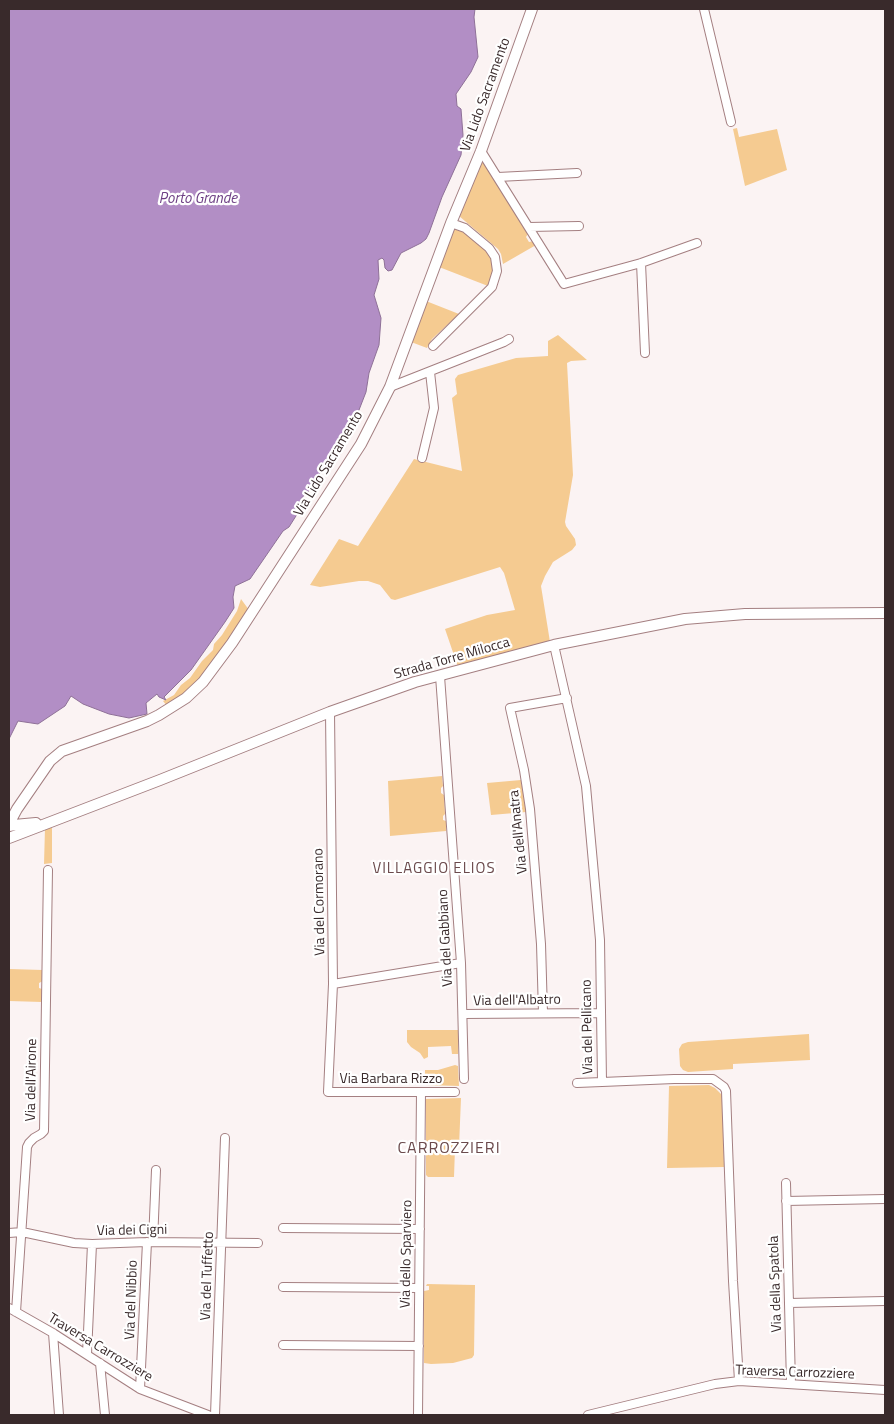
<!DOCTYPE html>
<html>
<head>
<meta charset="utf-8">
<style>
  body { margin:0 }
  #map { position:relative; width:894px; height:1424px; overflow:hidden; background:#fbf3f3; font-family:"Titillium Web",sans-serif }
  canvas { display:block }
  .frame { position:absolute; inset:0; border:10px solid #392a2b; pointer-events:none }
</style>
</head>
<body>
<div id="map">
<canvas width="894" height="1424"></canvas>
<div class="frame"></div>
</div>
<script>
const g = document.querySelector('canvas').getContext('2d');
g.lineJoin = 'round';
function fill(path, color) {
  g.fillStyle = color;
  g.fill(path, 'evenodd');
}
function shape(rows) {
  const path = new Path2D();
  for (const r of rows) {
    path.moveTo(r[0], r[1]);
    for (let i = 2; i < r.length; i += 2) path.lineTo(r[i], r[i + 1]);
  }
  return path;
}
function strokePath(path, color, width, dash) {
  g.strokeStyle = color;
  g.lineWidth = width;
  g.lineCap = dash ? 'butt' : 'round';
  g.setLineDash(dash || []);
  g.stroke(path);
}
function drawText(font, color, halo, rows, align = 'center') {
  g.font = font + ' "Titillium Web",sans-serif';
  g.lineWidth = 4.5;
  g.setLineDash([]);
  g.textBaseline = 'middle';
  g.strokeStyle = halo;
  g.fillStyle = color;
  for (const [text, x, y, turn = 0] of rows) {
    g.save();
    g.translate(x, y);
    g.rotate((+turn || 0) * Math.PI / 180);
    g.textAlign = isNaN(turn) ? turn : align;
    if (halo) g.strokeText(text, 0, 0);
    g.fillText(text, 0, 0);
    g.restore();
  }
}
fill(shape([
  [737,128,739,137,777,129,787,170,745,186,733,129],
  [482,162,485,162,529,232,526,237,529,242,534,241,536,245,503,264,501,254,498,249,459,216],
  [453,229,465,232,490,251,494,269,488,286,439,267],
  [426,301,459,314,432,339,427,348,411,342],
  [558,335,587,360,571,361,567,363,573,475,565,522,566,526,575,539,576,545,572,550,553,562,545,576,541,586,550,642,458,667,445,629,487,615,515,610,504,573,500,567,395,600,391,599,380,585,368,581,359,581,320,587,310,585,339,539,358,546,414,459,462,471,452,398,457,394,455,379,458,375,516,358,548,356,548,341],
  [241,599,249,610,234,633,193,688,167,706,163,701,174,695,181,685,190,678,202,661,213,650,214,644,222,635,237,611],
  [442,776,443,786,441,788,441,793,444,795,445,814,443,816,443,820,446,821,446,831,390,836,388,781],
  [521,780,526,812,491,815,487,783],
  [52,825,52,863,44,864,45,828],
  [9,969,43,970,43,981,39,983,39,988,42,989,42,1002,9,1001],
  [407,1030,458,1030,458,1054,452,1054,451,1046,428,1047,428,1057,424,1059,420,1053,411,1047,407,1042],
  [809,1034,810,1060,733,1064,733,1069,688,1072,683,1070,680,1066,679,1049,682,1044,688,1042],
  [455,1065,458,1066,459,1086,425,1085,425,1070,438,1070],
  [709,1085,715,1088,723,1096,724,1167,667,1168,669,1086],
  [461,1098,459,1147,455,1148,454,1177,428,1177,426,1175,426,1099],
  [427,1284,475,1285,474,1355,472,1358,453,1363,431,1364,424,1363,424,1291,429,1290,429,1286,426,1286]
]), '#f5cb91');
const water = shape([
  [9,9,475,9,474,17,478,57,471,72,456,94,457,106,461,109,463,135,461,155,442,197,429,233,426,239,421,243,401,253,392,270,388,271,385,268,384,260,382,258,378,260,379,279,374,295,381,318,379,345,369,373,366,392,359,410,346,434,330,453,328,460,306,495,305,494,301,499,303,502,301,508,289,527,283,531,250,579,235,586,233,597,234,608,225,622,191,670,164,697,166,700,159,697,157,694,146,703,147,714,129,718,109,714,83,704,71,696,65,706,38,724,18,721,9,739,9,9]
]);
fill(water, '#b28ec5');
strokePath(water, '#8e7097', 1);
const minor = shape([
  [704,9,731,122],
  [481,151,564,284,641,263,697,243],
  [498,177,577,173],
  [529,227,579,226],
  [641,263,645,353],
  [433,346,492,287,497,271,495,257,489,248,465,228,451,223],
  [390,387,504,342,509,339],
  [422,458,434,408,430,372],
  [554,645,586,786,600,940,602,1082,674,1079,713,1079,724,1087,726,1091,733,1281,739,1381],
  [440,676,461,963,464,1079],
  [330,712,333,984,328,1092,455,1092],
  [333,984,461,963],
  [543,1013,541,944,530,809,524,770,510,708,567,698],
  [463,1014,601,1013],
  [577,1083,602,1082],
  [786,1183,791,1384],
  [786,1201,885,1199],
  [283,1228,420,1229],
  [9,1233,22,1232,74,1243,92,1244,147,1242,258,1243],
  [153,1242,156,1170],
  [283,1287,419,1288],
  [789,1303,885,1301],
  [9,1308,53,1333,140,1389,208,1415],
  [16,1312,27,1147,29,1143,34,1138,41,1134,44,1131,48,870],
  [53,1333,59,1415],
  [283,1345,419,1346],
  [87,1354,92,1244],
  [100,1363,105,1415],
  [140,1389,147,1242],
  [215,1415,225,1138],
  [418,1415,421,1092],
  [588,1415,715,1384,739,1381,885,1390]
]);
const tertiary = shape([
  [9,824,17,809,50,761,62,751,147,721,159,715,186,698,203,682,232,643,361,444,390,387,451,223,481,151,532,9],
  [9,826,14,825,36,823],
  [9,838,160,780,330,712,415,682,554,645,685,619,745,614,885,613]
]);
strokePath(minor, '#a47f81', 10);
strokePath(tertiary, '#a47f81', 12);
strokePath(minor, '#fff', 8);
strokePath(tertiary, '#fff', 10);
drawText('14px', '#392a2b', '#fff', [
  ["Via Lido Sacramento",486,95,-70],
  ["Via Lido Sacramento",329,464,-59],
  ["Strada Torre Milocca",452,659,-16],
  ["Via dell'Anatra",519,832,-96],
  ["Via del Cormorano",320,902,-91],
  ["Via del Gabbiano",446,938,-93],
  ["Via dell'Albatro",517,1001,-1],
  ["Via del Pellicano",588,1027,-91],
  ["Via dell'Airone",32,1080,-89],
  ["Via Barbara Rizzo",391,1080],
  ["Via dei Cigni",132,1231,-1],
  ["Via dello Sparviero",407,1254,-89],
  ["Via del Tuffetto",208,1276,-88],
  ["Via della Spatola",776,1284,-92],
  ["Via del Nibbio",132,1300,-88],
  ["Traversa Carrozziere",100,1348,31],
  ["Traversa Carrozziere",795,1373,2]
]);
drawText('italic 15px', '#6d3f84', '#fff', [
  ["Porto Grande",198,199]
]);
g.letterSpacing = '1px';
drawText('15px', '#6b4a4c', '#fff', [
  ["VILLAGGIO ELIOS",434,869]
]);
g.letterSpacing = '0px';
g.letterSpacing = '1px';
drawText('16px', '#6b4a4c', '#fff', [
  ["CARROZZIERI",449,1149]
]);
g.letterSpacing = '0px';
</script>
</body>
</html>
